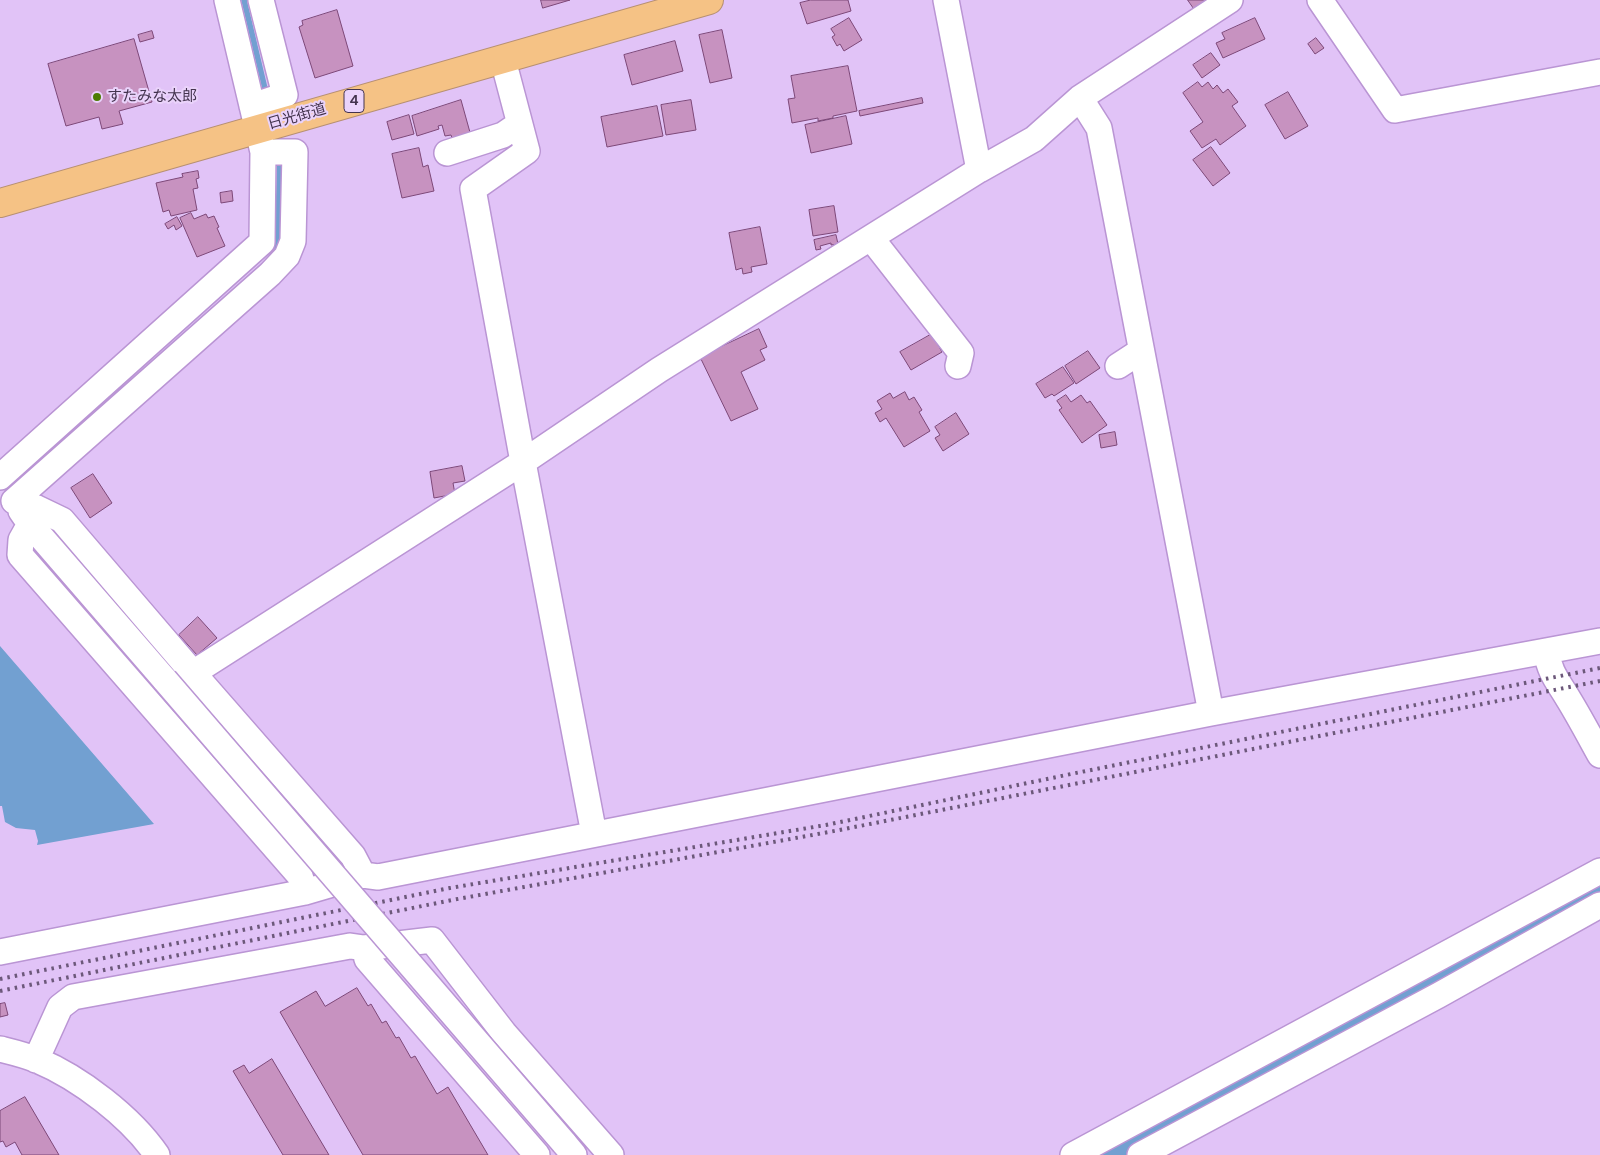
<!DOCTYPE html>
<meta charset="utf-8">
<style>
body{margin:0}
canvas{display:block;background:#e1c3f7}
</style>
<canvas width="1600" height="1155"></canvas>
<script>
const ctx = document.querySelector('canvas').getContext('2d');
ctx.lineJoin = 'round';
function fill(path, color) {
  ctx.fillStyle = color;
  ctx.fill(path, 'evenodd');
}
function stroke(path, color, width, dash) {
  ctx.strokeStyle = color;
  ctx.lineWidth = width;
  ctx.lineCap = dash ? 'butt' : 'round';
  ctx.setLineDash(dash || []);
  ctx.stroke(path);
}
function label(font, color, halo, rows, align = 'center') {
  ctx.font = font + ' "DM Sans","Noto Sans JP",sans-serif';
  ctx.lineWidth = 4;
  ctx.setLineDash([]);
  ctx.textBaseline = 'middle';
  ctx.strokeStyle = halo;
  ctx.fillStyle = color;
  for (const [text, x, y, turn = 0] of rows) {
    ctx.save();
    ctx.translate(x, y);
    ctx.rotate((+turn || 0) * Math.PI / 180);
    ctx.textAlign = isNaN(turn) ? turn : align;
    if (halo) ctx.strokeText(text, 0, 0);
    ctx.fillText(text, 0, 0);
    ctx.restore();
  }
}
const water = new Path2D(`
 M0,646l154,178 -117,21 1,-4 -3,-11 -19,-2 -11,-6 -3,-16h-2z`);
const stream = new Path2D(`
 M244,0l22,93
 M277,251l3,-93`);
const river = new Path2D(`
 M1104,1155l496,-268`);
const building = new Path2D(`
 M541,0h29l-27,8z
 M811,0h37l3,11 -44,13 -7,-21z
 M1188,0h17l2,3 -12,7z
 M337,10l16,56 -38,12 -16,-51 4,-2 -1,-4z
 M849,18l13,22 -18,11 -4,-7 -3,2 -5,-9 3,-2 -4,-6z
 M1255,18l10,21 -42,19 -7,-15 9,-4 -3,-6z
 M722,30l10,48 -22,5 -11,-48z
 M152,31l2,7 -14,4 -2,-7z
 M1316,38l8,10 -9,6 -7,-10z
 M134,39l18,63 -33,9 4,13 -21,5 -3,-12 -33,9 -18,-62z
 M675,41l8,30 -51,14 -8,-30z
 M1211,53l9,12 -18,13 -9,-13z
 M848,66l9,45 -24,5v2l-15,3v-3l-26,5 -4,-24 7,-1 -4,-22z
 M1198,82l4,5 6,-5 5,7 4,-4 6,8 5,-4 10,13 -6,4 14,20 -26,19 -4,-6 -14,9 -12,-17 13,-9 -20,-29z
 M1288,92l20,34 -23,13 -20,-34z
 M922,98l1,5 -63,13 -1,-5z
 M461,100l10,36 -18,5 -2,-6 -6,1 -3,-11 -4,1 1,3 -22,7 -5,-20z
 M691,100l5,30 -30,5 -5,-30z
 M657,106l6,30 -56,11 -6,-30z
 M409,115l5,19 -22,6 -5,-18z
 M846,116l6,28 -41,9 -6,-28z
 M1211,147l19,26 -17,13 -20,-26z
 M419,148l4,19 5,-2 6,26 -32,7 -10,-44z
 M198,171l1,7 -3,1 2,9 -5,1 4,21 -26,6 -2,-6 -6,2 -7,-29 27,-6 -1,-3z
 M232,191l1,10 -12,2 -1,-10z
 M834,206l4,26 -25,4 -4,-26z
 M191,213l3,6 12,-5 2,4 6,-2 5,11 -2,1 8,18 -28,11 -17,-39z
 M177,217l5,9 -6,4 -2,-5 -6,4 -3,-5z
 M760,227l7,37 -16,3 1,5 -9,2 -1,-6 -6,2 -7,-37z
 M836,235l2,9 -7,1v-2l-11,3 1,3 -5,1 -2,-10z
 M759,329l8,18 -7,3 5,10 -24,12 17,37 -27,12 -31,-64z
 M932,334l10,18 -31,18 -11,-18z
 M1088,351l12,17 -24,16 -11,-18z
 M1063,367l11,16 -20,13 -2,-2 -7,4 -9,-14z
 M905,392l4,8 5,-3 8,13 -3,2 11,19 -26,16 -18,-29 -6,4 -5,-9 7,-4 -5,-8 13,-8 3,5z
 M1066,395l5,7 10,-7 6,8 3,-2 17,24 -25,18 -23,-33 3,-2 -5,-7z
 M956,413l13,21 -26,17 -8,-13 5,-3 -5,-8z
 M1115,432l2,13 -16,3 -2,-13z
 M462,466l3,15 -12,2 2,11 -21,4 -4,-26z
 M93,474l19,29 -22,15 -19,-30z
 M198,617l19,21 -20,17 -18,-20z
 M357,988l11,18 3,-2 11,19 4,-2 10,17 3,-1 12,21 4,-2 22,38 11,-7 40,68h-125l-83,-143 36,-21 9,15z
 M5,1003l3,12 -8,2v-13z
 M272,1059l57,96h-46l-50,-84 11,-6 5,8z
 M25,1097l34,58h-37l-7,-13 -9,5 -3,-6 -3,1v-31z`);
const minor = new Path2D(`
 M946,0l33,170
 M1320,0l75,110 205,-38
 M503,60l24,91 -54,38 50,273 71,372
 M1080,98l19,30 112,585
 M252,106l33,-11 -24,-95
 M447,153l56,-18 16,-11
 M871,238l90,115 -3,13
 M1118,366l23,-15
 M0,477l262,-235 1,-90 -36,-152
 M14,501l23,7 25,12 131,153 160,183 10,19
 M14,501l256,-227 17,-18 6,-15 2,-89h-32
 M21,511l9,13 135,156
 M30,524l-9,16 -1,15 280,321 5,16
 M1546,651c4,23 12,30 23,49 11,18 21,37 31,55
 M193,673l330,-211 136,-92 320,-200 55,-31 46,-41 150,-98
 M0,952l305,-60 58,-17 15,2 833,-164 389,-72
 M0,1049c12,3 25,6 37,11 43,18 94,57 120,95
 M36,1060l24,-53 13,-10 277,-51 14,2
 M564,1143l10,12
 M537,1155l-170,-196 -3,-11 68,-8 72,93 107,122
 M1073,1155l527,-284
 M1140,1155l299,-160 161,-90`);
const highway = new Path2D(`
 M0,203l709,-203`);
const rail = new Path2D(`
 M0,979l450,-91 376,-63 245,-51 529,-106
 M0,991l452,-91 377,-68 771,-151`);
const minorBridge = new Path2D(`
 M165,680l399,463`);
const markers = [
 [97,97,5,"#4d7c02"]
];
const shields = [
 [354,101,20]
];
const shieldNames = [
 ["4",354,101]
];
const poiNames = [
 ["すたみな太郎",107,97]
];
const streetNames = [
 ["日光街道",297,117,-16]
];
fill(water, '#72a0d1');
stroke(stream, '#72a0d1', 5.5);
stroke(river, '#72a0d1', 35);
fill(building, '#c792c0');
stroke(building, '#7d4878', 1);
stroke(minor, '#ba95d4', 28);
stroke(highway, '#b79072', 30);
stroke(minor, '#fff', 25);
stroke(highway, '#f5c285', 28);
stroke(rail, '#6c587a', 4, [2.5, 5]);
stroke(minorBridge, '#ba95d4', 28, []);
stroke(minorBridge, '#fff', 25);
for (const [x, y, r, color] of markers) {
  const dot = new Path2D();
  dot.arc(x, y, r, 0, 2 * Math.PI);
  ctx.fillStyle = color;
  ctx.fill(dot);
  stroke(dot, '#ead3fb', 2);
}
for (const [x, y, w] of shields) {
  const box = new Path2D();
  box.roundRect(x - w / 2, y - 11.5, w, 23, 4);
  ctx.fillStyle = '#ead3fb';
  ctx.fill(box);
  stroke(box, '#43334e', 1);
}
label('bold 14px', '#43334e', null, shieldNames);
label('15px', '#43334e', '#ead3fb', poiNames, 'left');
label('15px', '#43334e', '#ead3fb', streetNames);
</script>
